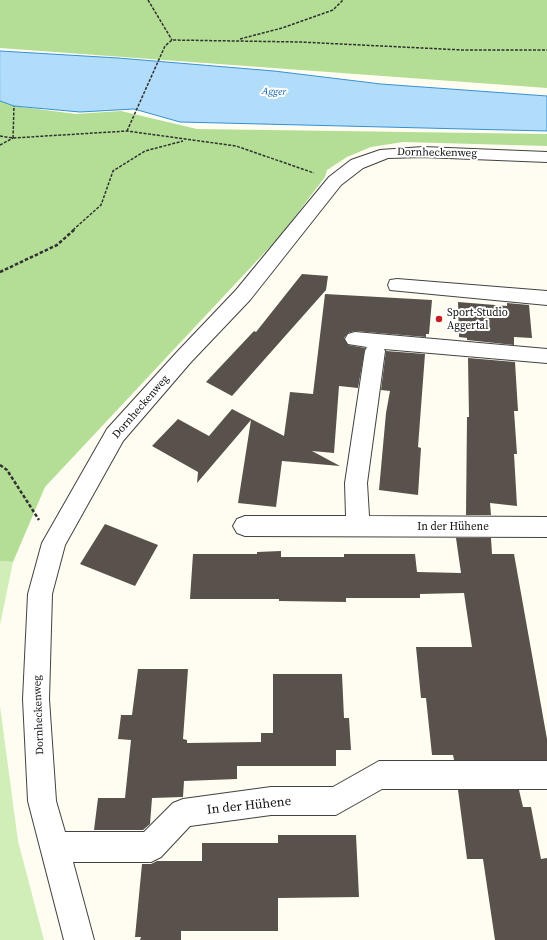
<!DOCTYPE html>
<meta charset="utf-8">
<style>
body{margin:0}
canvas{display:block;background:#fffdf1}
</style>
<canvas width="547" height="940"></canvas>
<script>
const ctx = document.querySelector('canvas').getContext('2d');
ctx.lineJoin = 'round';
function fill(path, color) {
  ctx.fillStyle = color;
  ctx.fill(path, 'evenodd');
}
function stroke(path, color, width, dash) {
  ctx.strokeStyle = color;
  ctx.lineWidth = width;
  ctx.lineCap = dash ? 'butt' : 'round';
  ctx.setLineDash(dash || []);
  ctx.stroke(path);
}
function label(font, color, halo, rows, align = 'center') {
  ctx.font = font + ' "Source Serif 4",serif';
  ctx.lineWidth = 4;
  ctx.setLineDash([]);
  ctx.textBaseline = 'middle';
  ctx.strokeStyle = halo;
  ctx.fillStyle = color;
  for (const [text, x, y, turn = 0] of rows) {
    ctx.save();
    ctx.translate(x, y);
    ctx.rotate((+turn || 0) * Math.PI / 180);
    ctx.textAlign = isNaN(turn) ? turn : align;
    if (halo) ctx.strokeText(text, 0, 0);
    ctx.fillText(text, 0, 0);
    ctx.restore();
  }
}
const green = new Path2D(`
 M0,561l13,1 -13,63z
 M0,706l18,135 26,99h-44z`);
const forest = new Path2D(`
 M0,0h547v88l-547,-40z
 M0,101l14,5 62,8 45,-3 76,18 350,5v12l-144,-4 -32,5 -24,10 -20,13 -2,7 -44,58 -236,252 -32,75 -13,-1z`);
const water = new Path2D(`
 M0,51l118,7 156,13 107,13 166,12v35l-367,-9 -46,-13 -54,3 -66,-6 -14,-5z`);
const building = new Path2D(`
 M302,274l26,2 -2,14 -94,106 -26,-14 48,-51 2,1z
 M325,294l107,6 -3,34h-3v3l-71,-6 -7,2 -4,5 4,7 17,3 -7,40 -19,-2 -5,67 -22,-2 28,15 -58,-5 -6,46 -38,-4 13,-83 -54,63 1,-11 -46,-26 26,-27 31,17 23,-27 52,27 6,-44 23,2z
 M458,302l49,4v-3l22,2 3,33 -18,-1v8l-47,-5v-2l-8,-1z
 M386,351l39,3 -7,93 3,1 -3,47 -39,-5 7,-77 4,-22 -9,-1z
 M468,358l47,4 3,49h-4l3,43h-3l3,52 -27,-3 1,12h-25l1,-98h2z
 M105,524l53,21 -23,41 -55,-22z
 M456,538h35l1,16h22l33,185v21h-93l-1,-5h-21l-6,-57h-5l-5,-51h56l-8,-54 -44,1v4h-74v4l-67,-1v-2h-89l3,-45h64v-2l24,-1v6h63v-3h71l2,18 44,1z
 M138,669h50l-5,70 4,1v3l74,-1v-9h12v-59h69l2,44h5l2,32h-15v16h-99v13l-53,2 -1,16 -31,1 -2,26 -7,6h-49l4,-32h27l6,-58 -13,-1 3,-24h11z
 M458,790h61l4,17h8l10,52 6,-1v82h-52l-12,-81h-16z
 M278,835h78l3,62 -81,1v33h-97v9h-41l1,-3h-6l7,-73h9l6,-3h45v-18h76z`);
const pathFar1 = new Path2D(`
 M148,0l24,40
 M240,39l42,-11 51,-18 10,-10
 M127,131l38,-85 7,-6 128,2 163,8h84
 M0,136l13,2 114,-7 109,15 78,27
 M13,138l1,-32
 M0,145l13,-7
 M73,230l28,-25 12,-34 32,-20 38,-10`);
const path = new Path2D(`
 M0,272l57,-27 18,-16
 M0,465l7,5 32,50`);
const minor = new Path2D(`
 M423,147l124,5v10l-124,-5 -35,1 -25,10 -22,17 -91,115 -59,62 -68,79 -58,104 -13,49 -3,105 7,102 9,31h79l29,-29 10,-4 88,-12h62l46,-26h168v28h-165l-46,26h-65l-81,11 -29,31 -10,5h-78l21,78h-30l-36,-139 -5,-102 5,-105 14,-51 65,-114 70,-77 59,-62 93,-113 22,-17 29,-10z
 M397,279l150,12v14l-157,-15 -2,-5 2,-5z
 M355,332l192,17v14l-163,-14 1,2 -18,132 2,33 178,1v20l-302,-1 -8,-3 -4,-7 4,-7 8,-3h101l-1,-33 20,-132 2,-4 -19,-3 -3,-5 3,-5z`);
const markers = [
 [439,319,4,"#c91d1f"]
];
const farWaternames = [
 ["Agger",274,92,3]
];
const streetNames = [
 ["Dornheckenweg",437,153,1],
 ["Dornheckenweg",141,407,-49],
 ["In der Hühene",453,527],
 ["Dornheckenweg",39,715,-92]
];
const poiNames = [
 ["Sport-Studio",447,313],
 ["Aggertal",447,326]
];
const nearStreetnames = [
 ["In der Hühene",249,806,-6]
];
fill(green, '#d1edb8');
fill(forest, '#b4de96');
fill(water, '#b2ddfa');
stroke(water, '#3490d6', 1);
fill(building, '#59514b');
stroke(minor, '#424242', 2);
stroke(pathFar1, '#313131', 1.5, [3, 1.5]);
stroke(path, '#313131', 2.5, [3.5, 2]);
fill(minor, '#fff');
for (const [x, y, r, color] of markers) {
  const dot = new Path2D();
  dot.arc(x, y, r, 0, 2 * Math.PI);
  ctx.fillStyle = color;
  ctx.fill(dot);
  stroke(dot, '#fff', 1.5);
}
label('italic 10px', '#0f61aa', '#fff', farWaternames);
label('11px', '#0f0f0f', '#fff', streetNames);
label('11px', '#0f0f0f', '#fff', poiNames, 'left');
label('13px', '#0f0f0f', '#fff', nearStreetnames);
</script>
